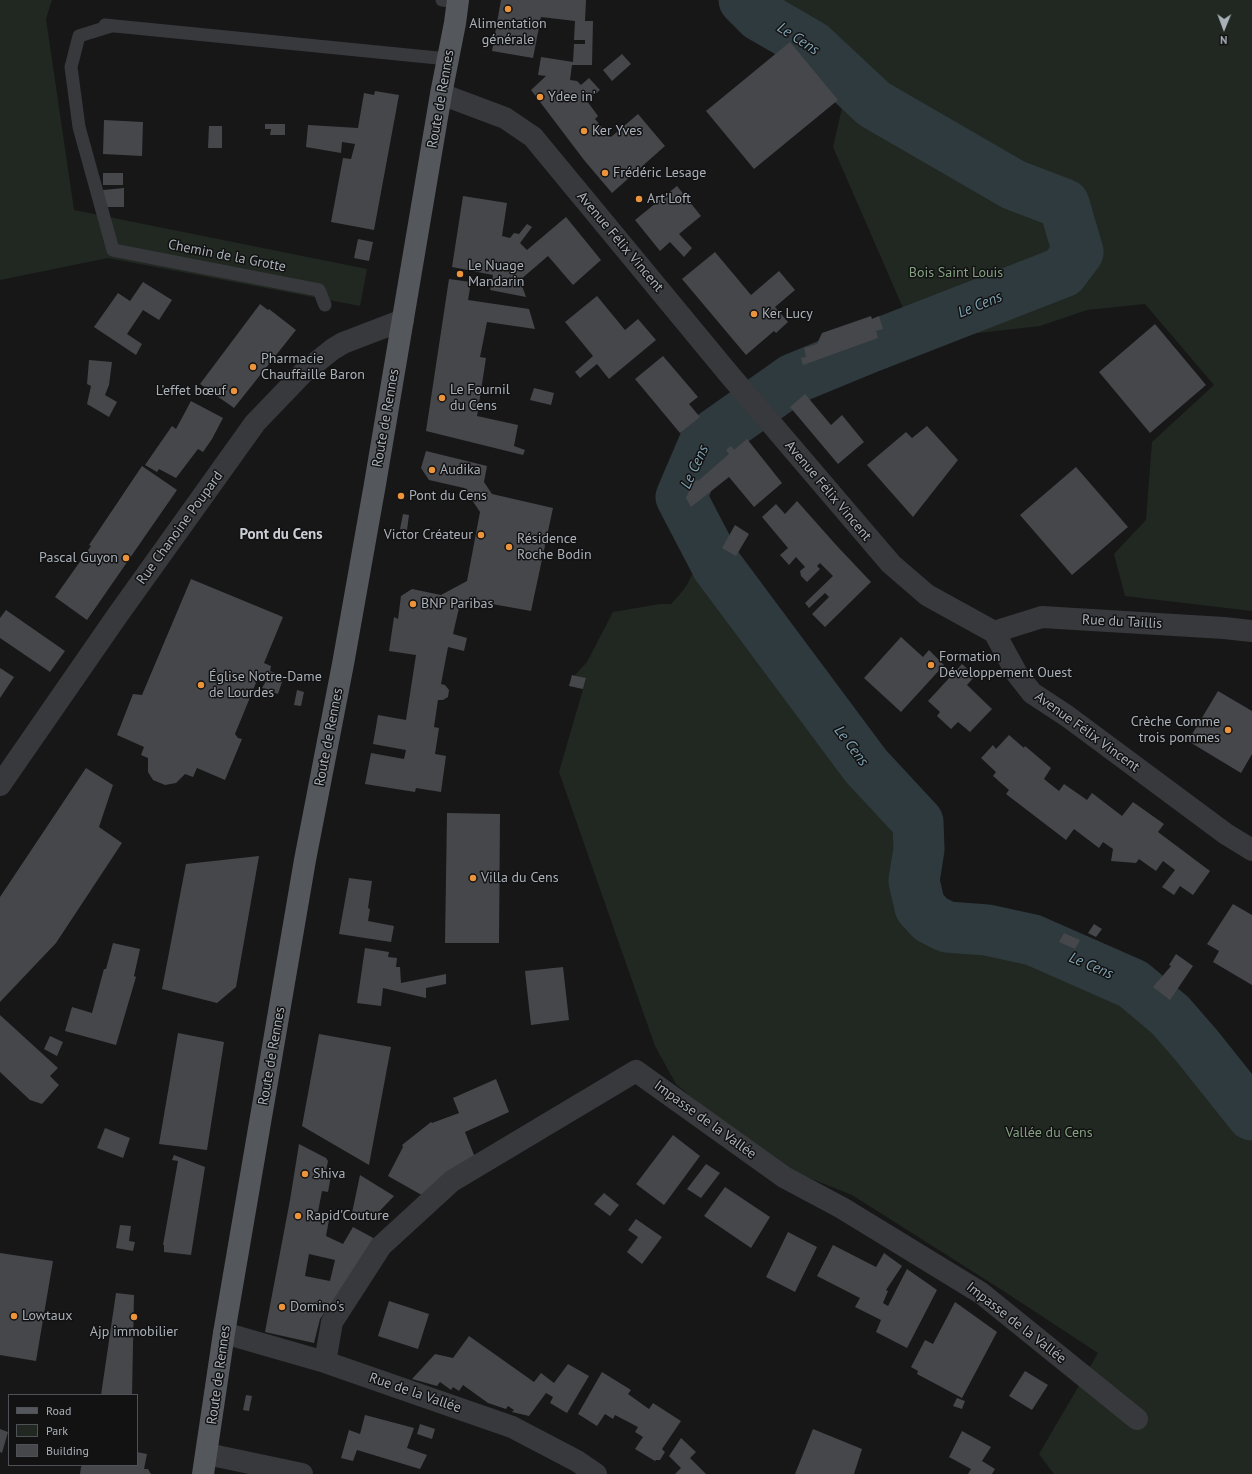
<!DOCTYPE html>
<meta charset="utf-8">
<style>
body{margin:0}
#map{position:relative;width:1252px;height:1474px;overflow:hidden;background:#171718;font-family:"PT Sans",sans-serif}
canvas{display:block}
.legend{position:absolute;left:8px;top:1394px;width:130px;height:72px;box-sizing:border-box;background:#121213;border:1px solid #4e5155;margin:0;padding:5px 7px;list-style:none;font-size:12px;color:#a9b0b8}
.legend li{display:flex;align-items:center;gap:8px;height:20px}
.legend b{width:20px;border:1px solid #4e5155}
.north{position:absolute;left:1204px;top:8px;width:40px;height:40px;-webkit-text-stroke:3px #121213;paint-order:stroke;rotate:181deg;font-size:11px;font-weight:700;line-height:16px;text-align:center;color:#a9b0b8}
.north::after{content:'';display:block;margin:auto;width:14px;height:18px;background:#a9b0b8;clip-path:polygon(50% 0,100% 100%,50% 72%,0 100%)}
</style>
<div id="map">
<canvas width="1252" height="1474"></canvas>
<ul class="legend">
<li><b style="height:5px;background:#54575c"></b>Road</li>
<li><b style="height:11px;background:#212821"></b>Park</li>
<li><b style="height:11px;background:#46474b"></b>Building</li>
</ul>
<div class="north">N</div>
</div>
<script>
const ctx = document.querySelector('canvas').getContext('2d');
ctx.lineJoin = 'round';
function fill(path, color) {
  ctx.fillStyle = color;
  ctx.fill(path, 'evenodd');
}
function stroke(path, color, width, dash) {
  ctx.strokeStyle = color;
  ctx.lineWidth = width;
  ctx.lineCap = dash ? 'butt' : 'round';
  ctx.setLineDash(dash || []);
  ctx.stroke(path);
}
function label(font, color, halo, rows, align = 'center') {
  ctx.font = font + ' "PT Sans",sans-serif';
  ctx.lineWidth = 3;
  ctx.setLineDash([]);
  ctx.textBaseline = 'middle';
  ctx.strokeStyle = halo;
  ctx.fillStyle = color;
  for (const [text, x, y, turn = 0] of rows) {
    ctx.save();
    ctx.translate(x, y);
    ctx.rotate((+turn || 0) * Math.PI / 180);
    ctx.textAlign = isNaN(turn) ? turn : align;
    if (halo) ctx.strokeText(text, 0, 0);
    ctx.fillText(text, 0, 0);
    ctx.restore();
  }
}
const green = new Path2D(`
 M0,0h52l-6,19 28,191 293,59 -7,37 -252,-48 -108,22z
 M720,0h532v611l-127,-15 -11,-42 32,-34 6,-78 62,-57 -69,-81 -58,6 -47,16 -123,14 -84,-193 12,-52 -55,-55 -56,-30z
 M694,568l10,2 4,3 102,137 58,72 42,39 2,7 -2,29 -4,22 7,32 13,14 16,9 57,8 39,12 63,30 27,9 18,13 33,33 41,54 32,38v343h-198l-15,-20 59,-101 -96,-63 -150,-95 -63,-25 -86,-63 -27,-23 -21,-38 -96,-274 27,-93 -11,-4 12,-13 26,-50 47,-8h11c12,-13 18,-19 23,-36z`);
const river = new Path2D(`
 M744,0l16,16 52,30 62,58 140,81 50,19 14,48 -15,20 -195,76 -75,31 -88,62 -24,56 36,69 149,200 52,56 1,27 -5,32 6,26 11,12 16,8 40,3 46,10 100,44 37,31 27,31 55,69`);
const building = new Path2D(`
 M501,0h85l-1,21h8l-1,44h-20l-2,15 7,1 4,4 8,-7 11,12 -13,11 11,15 -3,3 16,18 27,-23 27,32 -53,47 -28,-33 -53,-70 15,-14 -8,-1 3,-18 32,5 1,-18h11v-4h-11l1,-19 -34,-4 -8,41 -41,-7z
 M790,42l48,58 -84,69 -48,-58z
 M622,54l9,10 -19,17 -9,-11z
 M375,91l24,4 -25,135 -43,-8 12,-64 8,1 4,-15 -13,-2 -1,11 -35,-6 2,-22 50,3 6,-35 10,2z
 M104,120l39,2 -1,34 -39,-2z
 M265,124h20v11h-15l1,-6h-6z
 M209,126h13v22h-14z
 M103,173h20v12h-20z
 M677,186l24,30 -22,18 13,14 -8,9 -14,-15 -10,9 -25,-31z
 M124,188v19h-21v-17z
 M463,196l44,7 -5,33 8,2 4,-5 5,1 8,-10 5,3 -12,16 7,7 39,-33 35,43 -28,25 -25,-29 -28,24 6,17 -36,-7 3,-15 -41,-8z
 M358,239l15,3 -4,19 -15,-3z
 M715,252l36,43 28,-24 16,19 -20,17 13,15 -12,11 -2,-2 -28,24 -64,-76z
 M449,279l22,3 -3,18 61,9 6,20 -48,-7 -7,35 6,1 -9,58 41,9 -4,21 11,4 -2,5 -97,-24z
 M143,282l29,18 -13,20 -16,-10 -16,24 15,10 -6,11 -42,-28 24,-34 12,8z
 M597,296l28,34 13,-11 18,21 -47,39 -12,-15 -17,14 -5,-6 18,-16 -28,-34z
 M260,304l8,6 1,-1 27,21 -62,78 -34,-24z
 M871,316l1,3 7,-3 4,13 -7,2 2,7 -75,27 -2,-7 5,-1 -2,-9 13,-4 5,-11z
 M1155,324l51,61 -56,48 -51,-61z
 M663,356l35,41 -9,7 11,13 -20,16 -45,-54z
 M89,360l23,2 -3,23 -4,10 12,7 -8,15 -22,-13 4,-18 -4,-2z
 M534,388l20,5 -3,12 -21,-5z
 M805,394l26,31 11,-10 22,27 -26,22 -48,-57z
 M191,401l32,17 -11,21 -9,13 -5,-3 -22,29 -17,-9 -2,3 -12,-7 27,-39 4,3z
 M927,426l31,34 -45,57 -46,-52 39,-33 6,6z
 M747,439l35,44 -28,24 -25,-30 -38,30 -5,-9 8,-20 4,3 31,-27 -3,-4 5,-4 3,4z
 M426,451l61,15 -3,16 8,12 61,14 -22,103 -61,-11 -11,8 -6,26 14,4 -3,13 -16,-4 -7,37 4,1 4,5 -1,7 -5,3h-5l-4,27 5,1 -4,26 11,2 -5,36 -25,-4 -1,4 -50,-8 6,-31 33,6 2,-9 -33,-6 5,-29 28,5 10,-65 -27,-4 5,-34 4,2 3,-23 11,-7 29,6 26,-14 13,-69 -16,-24 -35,-8 -8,-12z
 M142,466l35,24 -90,130 -32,-23 36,-51 -2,-1z
 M1076,467l52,60 -56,48 -52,-60z
 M797,501l40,45 34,36 -46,45 -13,-13 17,-17 -4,-4 -16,15 -4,-5 28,-27 -13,-13 -3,3 3,3 -13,13 -6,-6 -1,-5 5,-4 -9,-10 -7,8 -9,-10 8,-7 -26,-31 14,-13 9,10z
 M403,514l6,1 -2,15 -7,-1z
 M735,525l14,9 -13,22 -14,-8z
 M191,579l92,38 -19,46 7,3 -1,5 14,5 -6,18 -16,-6 4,-7 -8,-3 -23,56 3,4 4,1 -17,41 -28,-12 -4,9 -8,-3 -9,9 -11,2 -12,-5 -5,-8v-14l-7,-3 3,-8 -27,-12 16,-41 9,1z
 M6,610l59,41 -15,21 -50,-34v-20z
 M901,637l22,20 6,-7 15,15 -43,47 -37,-34z
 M962,664l13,12 -8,9 25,24 -22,23 -12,-10 -7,7 -14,-13 3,-4 -12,-11z
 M0,668l14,9 -14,21z
 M572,675l14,3 -3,11 -14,-3z
 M297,690l7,2 -3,14 -7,-1z
 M1218,691l34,20v43l-11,19 -53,-32z
 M1009,735l15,13 1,-2 26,22 -7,11 15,12 5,-7 23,16 5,-7 30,23 11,-14 31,22 -6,8 52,39 -17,24 -13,-9 -6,9 -12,-8 13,-17 -12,-9 -7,10 -17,-12 -3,4 -25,-2 2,-12 -10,-7 -4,6 -25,-19 -8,11 -60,-46 3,-4 -16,-14 3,-4 -15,-14 12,-13 3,4z
 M86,768l27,17 -14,42 23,16 -66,100 -56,59v-105z
 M447,813l53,1 -1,129h-54z
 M259,856l-23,131 -19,16 -55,-14 24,-125z
 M349,878l23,3 -4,27 2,1 -2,12 26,5 -3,16 -52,-8z
 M1233,904l19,11v70l-39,-23 6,-11 -12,-7z
 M1094,924l8,5 -6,8 -8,-4z
 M1064,933l16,7 -5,9 -16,-7z
 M113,943l27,6 -6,27 2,1 -20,68 -51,-14 7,-24 20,6 12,-44h2z
 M365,948l24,4 -1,5 9,1 -1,9h4l1,16 45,-9v10l-20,4v10l-43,-10 -2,18 -24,-3z
 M1176,954l17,12 -23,34 -17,-13 18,-21 -2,-1z
 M563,967l6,53 -38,5 -6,-54z
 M0,1015l58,53 -8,8 9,9 -17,19 -12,-4 -30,-28z
 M178,1033l46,9 -17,108 -48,-6z
 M319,1034l72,13 -22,118 -67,-39z
 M50,1036l13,6 -6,14 -13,-7z
 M496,1079l13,33 -44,20 11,28 -49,38 -39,-22 15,-29 -1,-2 29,-23 1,1 27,-10 -6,-15z
 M105,1128l25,10 -7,20 -26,-10z
 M673,1135l27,21 -36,49 -28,-21z
 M299,1144l27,14 2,3 -3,14 6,1 -3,16 -6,-1 -5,26 12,3 -3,16 17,8 10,-17 24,13 -57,79 -6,24 -49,-11 25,-132zM309,1254l26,6 -5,21 -25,-5z
 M174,1155l31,12 -14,88 -27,-3v-7h-1l15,-84 -6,-1z
 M706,1164l14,9 -19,25 -14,-9z
 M360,1175l34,21 -21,22 -21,-5z
 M725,1187l45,30 -19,31 -47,-32z
 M604,1193l15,12 -9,11 -16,-12z
 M636,1219l26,18 -20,27 -15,-12 11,-15 -10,-7z
 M120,1225l11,1 -2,15 6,1 -2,9 -17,-3z
 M788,1232l29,15 -22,45 -29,-15z
 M833,1245l43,22 8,-14 18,13 -16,24 2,1 -5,12 5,3 19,-37 30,21 -30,58 -31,-16 5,-12 -26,-13 5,-9 -43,-22z
 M0,1253l53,8 -17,100 -36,-6z
 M116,1293l18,2 -2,100h-31z
 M389,1301l40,13 -11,35 -40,-13z
 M955,1302l42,30 -35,66 -45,-24 1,-3 -7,-4 14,-27 8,4z
 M469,1336l65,46 7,-9 13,10 14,-19 21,12 -22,37 -17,-10 3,-6 -7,-4 -17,23 -17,-4 2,-2 -6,-4 -2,3 -18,-6 -25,-18 -4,6 -6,-4 -2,3 -11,-8 -3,4 -25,-7 23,-25 18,4z
 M1025,1371l23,14 -16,25 -23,-14z
 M602,1372l29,18 -3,4 21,15 4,-6 28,18 -19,28 3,3 -5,8h-4l-1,1 -20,-12 8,-12 -8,-5 3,-5 -23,-12 -2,4 -8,-5 -8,12 -19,-12z
 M246,1395l6,1 -3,15 -6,-1z
 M957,1398l8,3 -3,8 -9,-3z
 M365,1415l49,13 -7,20 20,7 -7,14 -63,-19 -4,11 -12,-3 8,-28 11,4z
 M420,1424l15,5 -3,10 -15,-5z
 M0,1429l8,3 -6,21 -2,-1z
 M813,1429l49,20 -8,25h-59z
 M962,1431l29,16 -9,14 13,8 -3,5h-24l3,-5 -22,-12z
 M681,1438l15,14 -6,6 16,16h-31l6,-6 -12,-12z
 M137,1452l10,2 -3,15h4l3,5h-71l1,-7 2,-2h54z`);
const service = new Path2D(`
 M442,0l16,2
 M105,25l343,34
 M111,26l-32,10 -8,31 8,60 34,123 206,40 6,15`);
const minor = new Path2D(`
 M994,632l48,-15 182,11 28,3
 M0,785l117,-169 138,-193 48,-50 30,-24 10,-6 60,-23
 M224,1333l101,29 187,65 65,34 19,13
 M325,1362l7,-40 49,-76 71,-65 184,-110 148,106 58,31 139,85 156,126
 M207,1454l95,20`);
const tertiary = new Path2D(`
 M441,94l64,24 28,19 195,236 163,191 36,31 67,37 23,42 15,19 35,23 159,118 26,16`);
const primary = new Path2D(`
 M203,1474l21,-141 81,-473 38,-196 32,-180 66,-390 14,-71 3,-23`);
const markers = [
 [508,9,4,"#ec943b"],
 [540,97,4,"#ec943b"],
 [584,131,4,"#ec943b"],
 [605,173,4,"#ec943b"],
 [639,199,4,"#ec943b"],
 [460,274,4,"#ec943b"],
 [754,314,4,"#ec943b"],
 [253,367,4,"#ec943b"],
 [234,391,4,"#ec943b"],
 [442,398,4,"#ec943b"],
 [432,470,4,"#ec943b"],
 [401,496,4,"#ec943b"],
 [481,535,4,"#ec943b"],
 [509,547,4,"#ec943b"],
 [126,558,4,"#ec943b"],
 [413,604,4,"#ec943b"],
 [931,665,4,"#ec943b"],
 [201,685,4,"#ec943b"],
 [1228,730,4,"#ec943b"],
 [473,878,4,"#ec943b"],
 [305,1174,4,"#ec943b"],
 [298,1216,4,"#ec943b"],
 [282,1307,4,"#ec943b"],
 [14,1316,4,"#ec943b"],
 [134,1317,4,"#ec943b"]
];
const poiNames = [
 ["Alimentation",508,24,"center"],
 ["générale",508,40,"center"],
 ["Ydee in'",548,97],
 ["Ker Yves",592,131],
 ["Frédéric Lesage",613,173],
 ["Art'Loft",647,199],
 ["Le Nuage",468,266],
 ["Mandarin",468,282],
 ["Ker Lucy",762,314],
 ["Pharmacie",261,359],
 ["Chauffaille Baron",261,375],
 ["Le Fournil",450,390],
 ["du Cens",450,406],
 ["L'effet bœuf",226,391,"right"],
 ["Audika",440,470],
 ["Pont du Cens",409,496],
 ["Victor Créateur",473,535,"right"],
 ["Résidence",517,539],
 ["Roche Bodin",517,555],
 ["Pascal Guyon",118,558,"right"],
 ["BNP Paribas",421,604],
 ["Formation",939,657],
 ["Développement Ouest",939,673],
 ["Église Notre-Dame",209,677],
 ["de Lourdes",209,693],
 ["Crèche Comme",1220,722,"right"],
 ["trois pommes",1220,738,"right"],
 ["Villa du Cens",481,878],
 ["Shiva",313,1174],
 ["Rapid'Couture",306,1216],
 ["Domino's",290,1307],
 ["Lowtaux",22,1316],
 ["Ajp immobilier",134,1332,"center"]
];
const streetNames = [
 ["Route de Rennes",441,99,-80],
 ["Avenue Félix Vincent",620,242,50],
 ["Chemin de la Grotte",227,256,11],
 ["Route de Rennes",386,418,-80],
 ["Avenue Félix Vincent",828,491,50],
 ["Rue Chanoine Poupard",180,528,-54],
 ["Rue du Taillis",1122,622,3],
 ["Avenue Félix Vincent",1087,732,36],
 ["Route de Rennes",329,737,-79],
 ["Route de Rennes",272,1056,-80],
 ["Impasse de la Vallée",705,1120,36],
 ["Impasse de la Vallée",1016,1323,38],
 ["Route de Rennes",219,1375,-82],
 ["Rue de la Vallée",415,1393,19]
];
const parkNames = [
 ["Bois Saint Louis",956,273],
 ["Vallée du Cens",1049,1133]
];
const waterNames = [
 ["Le Cens",798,39,33],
 ["Le Cens",980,305,-22],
 ["Le Cens",695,467,-65],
 ["Le Cens",851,746,53],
 ["Le Cens",1091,966,23]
];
const neighbourhoodNames = [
 ["Pont du Cens",281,535]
];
fill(green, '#212821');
stroke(river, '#2f3a3e', 51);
fill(building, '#46474b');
stroke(service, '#38393d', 13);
stroke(minor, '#38393d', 22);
stroke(tertiary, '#38393d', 22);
stroke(primary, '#54575c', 22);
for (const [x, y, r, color] of markers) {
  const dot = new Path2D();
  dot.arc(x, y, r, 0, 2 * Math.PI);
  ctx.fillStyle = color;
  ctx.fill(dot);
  stroke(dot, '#121213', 1.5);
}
label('14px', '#a9b0b8', '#121213', poiNames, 'left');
label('14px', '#a9b0b8', '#121213', streetNames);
label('14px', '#84a281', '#121213', parkNames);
label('italic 15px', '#81a3b2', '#121213', waterNames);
label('bold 15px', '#caced4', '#121213', neighbourhoodNames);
</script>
